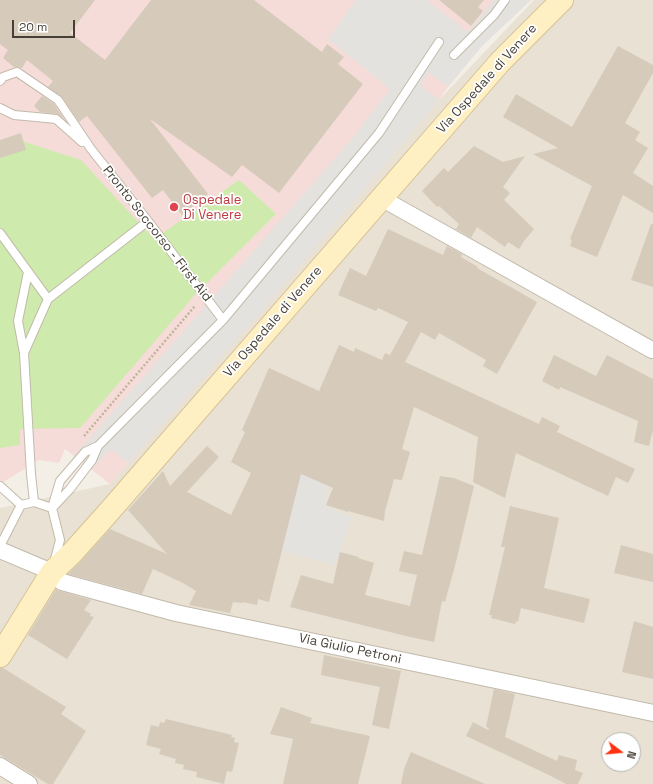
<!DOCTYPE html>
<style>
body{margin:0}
#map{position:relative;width:653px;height:784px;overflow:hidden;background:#f4efe6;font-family:"Space Grotesk",sans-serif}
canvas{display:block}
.north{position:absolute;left:601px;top:732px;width:40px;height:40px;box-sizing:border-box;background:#fff;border:1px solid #b5b2ae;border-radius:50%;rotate:106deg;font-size:11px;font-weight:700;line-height:16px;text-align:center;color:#463f35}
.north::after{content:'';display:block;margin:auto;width:14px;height:18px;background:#f31;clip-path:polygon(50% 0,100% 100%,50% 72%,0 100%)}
.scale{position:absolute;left:12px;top:20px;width:63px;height:18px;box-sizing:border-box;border:2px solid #463f35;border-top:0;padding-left:5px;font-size:12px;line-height:14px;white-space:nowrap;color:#463f35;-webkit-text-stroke:3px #fff;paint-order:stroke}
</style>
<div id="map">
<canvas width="653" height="784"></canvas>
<div class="north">N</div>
<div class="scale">20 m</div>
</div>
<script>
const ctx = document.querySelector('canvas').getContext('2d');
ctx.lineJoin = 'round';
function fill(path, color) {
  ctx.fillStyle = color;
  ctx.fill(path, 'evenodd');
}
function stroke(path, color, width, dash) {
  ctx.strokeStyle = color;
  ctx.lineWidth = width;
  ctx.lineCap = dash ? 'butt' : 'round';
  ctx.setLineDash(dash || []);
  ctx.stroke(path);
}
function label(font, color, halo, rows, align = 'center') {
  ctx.font = font + ' "Space Grotesk",sans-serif';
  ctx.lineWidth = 3.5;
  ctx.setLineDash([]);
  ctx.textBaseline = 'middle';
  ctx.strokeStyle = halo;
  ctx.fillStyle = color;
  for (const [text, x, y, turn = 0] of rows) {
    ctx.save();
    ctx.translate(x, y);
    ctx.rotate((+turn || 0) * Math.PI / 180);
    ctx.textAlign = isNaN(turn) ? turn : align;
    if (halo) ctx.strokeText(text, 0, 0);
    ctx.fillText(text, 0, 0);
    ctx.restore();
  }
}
const residential = new Path2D(`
 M534,0h119v784h-653v-276l110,-24 329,-384zM609,740h24v24h-24z`);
const medical = new Path2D(`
 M0,0h531l-49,46 -34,41 -9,13 -180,214 -149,170 -45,-35 -6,14 -20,-3 -39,24z`);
const green = new Path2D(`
 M22,141l59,19 73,79 85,-59 37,34 -83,83 -113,131 -60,1v16l-20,3v-293z`);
const parking = new Path2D(`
 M356,0h71l41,32 26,-32h37l-49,46 -34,41 -19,-14 -7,10v4l17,13 -180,214 -131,149 -13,-11 -7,-1 -17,19 -17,-14 277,-316 39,-51 -62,-50z
 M296,459l36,17 -7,23 8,11 19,7 -17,48 -62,-16z`);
const building = new Path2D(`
 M0,0h95l-25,33 35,27 46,-60h103l68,52 5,-8 17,13 -6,7 25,20 -84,109 -37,-28 -10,12 -82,-58 58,75 -26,21 -19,-25 -11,8 -65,-82 -8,6 -17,-25 -14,-10 5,-6 -26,-21 -5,8 -4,-1h-4l-11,-9 5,-8 -8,-6z
 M439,0h45l-6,7 5,4 -12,15z
 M618,46l35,19v8l-28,50 15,9 -5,8 13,8 -15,25 20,13v27l-30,-18 -26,62 -27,-11 2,-6 -2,-1 22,-53 -59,-32 25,-6 -55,-31 13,-23 56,33z
 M42,96l12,8 10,15 -7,-5 -17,-2 -6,-6z
 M21,133l5,17 -26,8v-18z
 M474,146l29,16 22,-6 -22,31 7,6 -6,7 30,29 -10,12 -5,8 -11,-7 -3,5 -28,-20 -6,11 -15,-9 3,-5 -20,-18 -2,1 -15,-16 22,-23 4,4z
 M651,224h2v63l-22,-7z
 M388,229l55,26 4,-9 15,8 -1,3 17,10 -1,1 60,34 -40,72 -14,-8 3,-6 -47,-27 -4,7 -14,-8 -16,30 134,62 3,-7 18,9 -3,6 78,37 -7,14 -12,-6 -8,19 -92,-43 -11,45 -32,-16 5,-45 -64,-30 -12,42 8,3 -8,28 -8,-1 -9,32 -1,10 -36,-10v1l-22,-7 7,-17 -32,-14 -32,128 -11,-3 -1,6 -14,-3v1l-10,-1 -3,11 -41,-8 7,-14 -13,-8 -30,-14 -11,25 -74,-20 13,-13 29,-32 57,25 -39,-44 35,-39 7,15 37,-40 12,11 -32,35 44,23 20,-42 -20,-11 14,-30 -3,-2 27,-62 50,23 20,-46 15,7 1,-4 27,12 3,-7 5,2 18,-33 -30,-14 -2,3 -38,-16 12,-27 16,8z
 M554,355l42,21 11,-21 46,24v51l-4,16 -15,-4 4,-21 -78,-34 -1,3 -17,-9z
 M440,476l14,2 20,8 -18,76 -11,40 -3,-1 -8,41 -28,-6 -116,-29 11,-32 32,9 7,-32 19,5 -1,1 16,5 -9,32 45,11 7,-31 -18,-4 5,-20 18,4z
 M510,506l49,12 -15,70 46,11 -6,24 -63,-15 -3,14 -2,-1 -1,3 -24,-6 1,-3h-3l16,-68h-4z
 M621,545l32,9v28l-39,-9z
 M56,589l4,2 31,9 -7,10 7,4 -1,2 4,1 -27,42 -39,-24z
 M634,621l19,6v52l-31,-7z
 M324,655l77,16 -12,58 -17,-4 8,-38 -59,-12z
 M0,668h3l63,39 -5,7 25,17 -33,53h-5l-48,-29z
 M494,689l21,5 -10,43 52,24 2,-6 18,5 -2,10 8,3 -5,11h-12l-17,-9 -83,-39 7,-14 15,8 1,-2 -3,-1z
 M281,707l31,11 -2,5 60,13 -12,48h-75l10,-45 -23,-5z
 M166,719l66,16 -1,2 4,1 -1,4 5,1 -7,29 -5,-1 -3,13 -28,-7 1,-5 -14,-3 1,-4 -9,-2 1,-4 -17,-5 2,-5 -15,-4 5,-20 8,2 1,-5 4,1z
 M411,752l74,32h-84l3,-15z`);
const path = new Path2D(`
 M84,436l111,-130`);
const lane = new Path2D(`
 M454,55l40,-40 11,-15
 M0,81l3,-4 14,-5 41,28 33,49 57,72 75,99
 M0,108l14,7 22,2 20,2 26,23
 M0,233l48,66
 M24,353l-6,-32 10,-49
 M0,486l21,19
 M34,502l-3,-28 -7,-121 24,-54 100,-78
 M21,505l13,-3 18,6
 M54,506l16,-17 22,-29 6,-14
 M0,546l21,-41
 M54,563l6,-23 -8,-32 8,-27 25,-29 13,-6 125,-126 156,-187 60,-91`);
const street = new Path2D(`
 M381,198l271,152
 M0,550l52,22 10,10 114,31 477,100
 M0,766l29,18`);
const secondary = new Path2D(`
 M0,656l52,-84 20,-19 35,-39 393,-452 62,-62`);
const markers = [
 [174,207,5,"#e0444e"]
];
const streetNames = [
 ["Via Ospedale di Venere",487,79,-48],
 ["Pronto Soccorso - First Aid",157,234,52],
 ["Via Ospedale di Venere",273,322,-49],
 ["Via Giulio Petroni",350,649,12]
];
const healthNames = [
 ["Ospedale",183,200],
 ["Di Venere",183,215]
];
fill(residential, '#e8e1d4');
fill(medical, '#f5dcd9');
fill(green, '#cfeaad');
fill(parking, '#e4e2de');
fill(building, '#d6cbbb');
stroke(lane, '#c2baab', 10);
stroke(street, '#c2baab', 18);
stroke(secondary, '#d6c394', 24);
stroke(path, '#c2b399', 2.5, [2, 2]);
stroke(lane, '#fff', 8);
stroke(street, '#fff', 16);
stroke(secondary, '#fff0c4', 22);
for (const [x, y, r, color] of markers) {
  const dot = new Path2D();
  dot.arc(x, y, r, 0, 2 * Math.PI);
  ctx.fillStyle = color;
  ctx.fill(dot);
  stroke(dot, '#fff', 1.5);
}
label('13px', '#463f35', '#fff', streetNames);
label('13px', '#be3a42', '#fff', healthNames, 'left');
</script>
